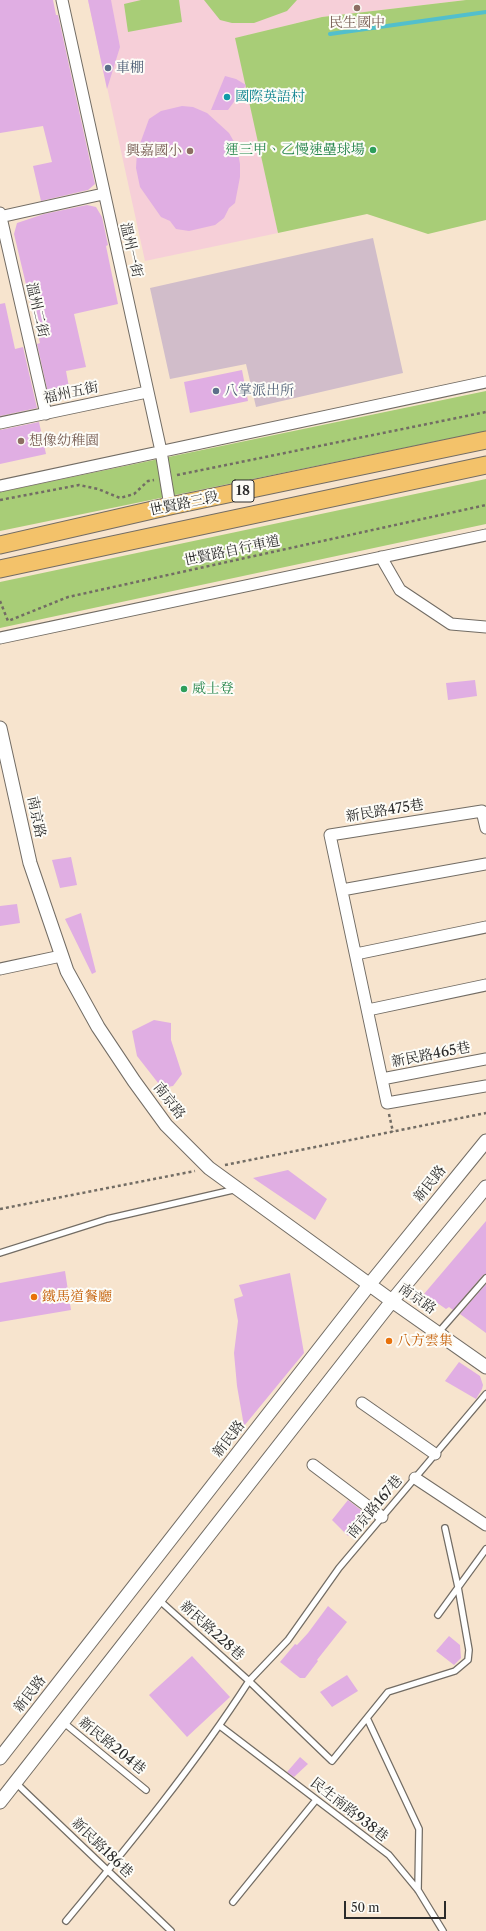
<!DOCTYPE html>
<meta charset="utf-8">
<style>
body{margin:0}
#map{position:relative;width:486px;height:1931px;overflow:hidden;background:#f7e4ce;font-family:"Libre Caslon Text",serif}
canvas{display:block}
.scale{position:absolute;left:344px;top:1901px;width:102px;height:18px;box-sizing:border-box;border:2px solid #2b2b2b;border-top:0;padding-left:5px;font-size:12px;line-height:14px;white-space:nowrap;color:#2b2b2b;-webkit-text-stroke:3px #fdfcf7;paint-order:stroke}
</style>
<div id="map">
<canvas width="486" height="1931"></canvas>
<div class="scale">50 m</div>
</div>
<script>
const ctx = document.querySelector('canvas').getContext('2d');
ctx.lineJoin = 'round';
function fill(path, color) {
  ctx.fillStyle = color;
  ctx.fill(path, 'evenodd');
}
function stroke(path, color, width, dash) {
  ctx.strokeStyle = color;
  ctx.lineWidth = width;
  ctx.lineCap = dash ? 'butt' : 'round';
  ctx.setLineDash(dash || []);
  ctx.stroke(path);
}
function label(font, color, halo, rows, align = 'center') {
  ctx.font = font + ' "Libre Caslon Text","Noto Serif TC",serif';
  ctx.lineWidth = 4;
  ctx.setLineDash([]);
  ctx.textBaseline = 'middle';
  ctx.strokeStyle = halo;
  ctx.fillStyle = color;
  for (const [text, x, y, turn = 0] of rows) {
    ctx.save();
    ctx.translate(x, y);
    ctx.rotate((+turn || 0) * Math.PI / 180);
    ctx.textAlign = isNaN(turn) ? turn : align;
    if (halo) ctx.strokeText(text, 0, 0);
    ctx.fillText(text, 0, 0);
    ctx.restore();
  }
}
const built = new Path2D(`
 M88,0h378l-144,17 -86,21 42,195 -133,28z`);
const industrial = new Path2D(`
 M373,238l30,135 -147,34 -10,-43 -76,15 -20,-91z`);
const green = new Path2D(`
 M141,0h38l3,22 -54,10 -4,-28z
 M204,0h93l-10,11 -33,12h-22l-12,-3z
 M466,0h20v220l-58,14 -61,-20 -89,19 -43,-195 87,-21z
 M486,391v40l-486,100v-39z
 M486,479v45l-486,104v-46z`);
const stream = new Path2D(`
 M330,34l156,-22`);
const building = new Path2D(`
 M0,0h53l3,15h2l37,169 -7,6 -47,11 -8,-35 19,-4 -9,-36 -43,7z
 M88,0h23l9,47 -13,42z
 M225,76l11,3 10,6 -18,25h-17z
 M182,106l11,1 14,6 22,20 8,14 3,17v13l-5,26 -6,5 -5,10 -9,7 -26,6 -13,-2 -6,-8 -9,-4 -21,-30 -4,-19 1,-16 12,-33 12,-8z
 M87,205l9,2 6,10 6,28 -2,1 12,58 -44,10 12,53 -20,4 5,27 -21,4 -13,-58 3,-1 -26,-109 3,-11 27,-9z
 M5,303l10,46 8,-2 14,61 -37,8v-112z
 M242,370l6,31 -58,12 -6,-31z
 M39,422l7,32 -46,10v-34z
 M475,680l2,16 -29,4 -2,-17z
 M71,857l6,28 -17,3 -8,-28z
 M17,904l3,19 -20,3v-20z
 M81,913l15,59 -4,2 -27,-55z
 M154,1020l17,3v17l11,34 -9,12 -11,2 -25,-32 -5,-25z
 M288,1170l39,29 -12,21 -62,-42z
 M486,1221v53l-3,1 -30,35 -4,-3 -3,2 -22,-15z
 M65,1271l6,39 -71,12v-39z
 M290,1273l14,80 -60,73 -7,-40 -3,-33 4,-32 -4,-22 9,-3 -4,-11z
 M486,1284v49l-26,-19z
 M459,1362l21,14 3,9 -1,4 -6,10 -31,-18z
 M348,1500l18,14 -18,22 -16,-16z
 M328,1606l19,16 -30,38 1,1 -13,17h-5l-20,-16 15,-18 2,1 11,-12z
 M449,1636l11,9 1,13 -7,7 -18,-14z
 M192,1656l38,41 -43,40 -38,-42z
 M347,1675l11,16 -26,16 -12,-15z
 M300,1757l8,7 -14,13 -7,-5z`);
const path = new Path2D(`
 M177,475l309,-63
 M0,500l79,-15 19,4 22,9 14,-4 14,-13 6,-1
 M0,601l8,20 60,-24 418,-92
 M389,1114l4,18
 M225,1165l261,-52
 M0,1209l195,-38`);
const service = new Path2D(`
 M0,1253l107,-34 130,-30
 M438,1333l48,-55
 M445,1528l13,59 11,63 -1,10 -13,11 -67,21 -56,69 -83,-80 39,-41 51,-72 147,-174
 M438,1615l48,-66
 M367,1718l52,111 -1,61
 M63,1722l83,68
 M220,1726l169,129 29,35 25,41
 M16,1783l155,148
 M233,1902l83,-102
 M66,1921c64,-77 129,-156 183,-240l-90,-81`);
const minor = new Path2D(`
 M62,0l99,451 9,55
 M0,213l46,201
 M0,217l103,-23
 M0,423l147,-31
 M0,486l486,-104
 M381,557l19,33 51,34 35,3
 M0,638l486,-103
 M486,828l-4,-17 -152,24 57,268 99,-17
 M342,890l144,-26
 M356,954l130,-27
 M0,969l61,-13
 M368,1010l118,-25
 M382,1079l104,-20
 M362,1403l73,51
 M313,1465l69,52
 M415,1478l71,47`);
const tertiary = new Path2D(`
 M0,728l30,135 37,108 31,56 36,54 32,44 43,43 183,133 94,66
 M0,1758l369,-473 117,-144
 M0,1802l392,-501 94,-114`);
const primary = new Path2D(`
 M0,545l170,-39 316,-66
 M0,569l486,-104`);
const markers = [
 [357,8,4,"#8d6e63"],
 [108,68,4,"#5c6f8a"],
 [227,97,4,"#0f9aa8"],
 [373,150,4,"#2e9e5b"],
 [190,151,4,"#8d6e63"],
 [216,391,4,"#5c6f8a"],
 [21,441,4,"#8d6e63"],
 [184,689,4,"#2e9e5b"],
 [34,1297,4,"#e8710a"],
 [389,1341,4,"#e8710a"]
];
const shields = [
 [243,491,22]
];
const shieldNames = [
 ["18",243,491]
];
const educationNames = [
 ["民生國中",357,23],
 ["興嘉國小",182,151,"right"],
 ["想像幼稚園",29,441,"left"]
];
const serviceNames = [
 ["車棚",116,68],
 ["八掌派出所",224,391]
];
const cultureNames = [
 ["國際英語村",235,97]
];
const leisureNames = [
 ["運三甲、乙慢速壘球場",365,150],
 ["威士登",192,689,"left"]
];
const streetNames = [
 ["溫州一街",131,250,77],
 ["溫州二街",37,310,77],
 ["福州五街",71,393,-12],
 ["世賢路三段",184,504,-12],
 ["世賢路自行車道",232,551,-12],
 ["新民路475巷",385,811,-9],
 ["南京路",36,817,78],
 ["新民路465巷",431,1055,-11],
 ["南京路",169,1101,52],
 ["新民路",430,1184,-51],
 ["南京路",417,1299,35],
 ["新民路",229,1439,-52],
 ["南京路167巷",375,1507,-50],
 ["新民路228巷",212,1631,42],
 ["新民路",30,1694,-52],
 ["新民路204巷",112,1746,39],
 ["民生南路938巷",349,1810,38],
 ["新民路186巷",102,1848,44]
];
const foodNames = [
 ["鐵馬道餐廳",42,1297],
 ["八方雲集",397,1341]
];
fill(built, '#f6cfd8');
fill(industrial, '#d1bdca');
fill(green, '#a8cd77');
stroke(stream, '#52bfcc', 4);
fill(building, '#e0aee3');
stroke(service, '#726c64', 8);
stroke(minor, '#726c64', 13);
stroke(tertiary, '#726c64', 15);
stroke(primary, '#726c64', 19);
stroke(path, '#726c64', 2.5, [3, 3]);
stroke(service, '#fff', 5.5);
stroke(minor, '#fff', 11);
stroke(tertiary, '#fff', 13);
stroke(primary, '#f3c26a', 17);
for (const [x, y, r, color] of markers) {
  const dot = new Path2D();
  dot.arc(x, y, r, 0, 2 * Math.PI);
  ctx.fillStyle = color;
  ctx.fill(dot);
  stroke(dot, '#fdfcf7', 1.5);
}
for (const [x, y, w] of shields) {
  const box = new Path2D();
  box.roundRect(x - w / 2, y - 11, w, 22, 3);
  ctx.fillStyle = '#fdfcf7';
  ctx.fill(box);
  stroke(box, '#2b2b2b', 1);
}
label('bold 13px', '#2b2b2b', null, shieldNames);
label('14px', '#785e54', '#fdfcf7', educationNames);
label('14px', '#4e5e75', '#fdfcf7', serviceNames, 'left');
label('14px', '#0d838f', '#fdfcf7', cultureNames, 'left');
label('14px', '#27864d', '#fdfcf7', leisureNames, 'right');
label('14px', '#2b2b2b', '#fdfcf7', streetNames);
label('14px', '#c56008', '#fdfcf7', foodNames, 'left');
</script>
